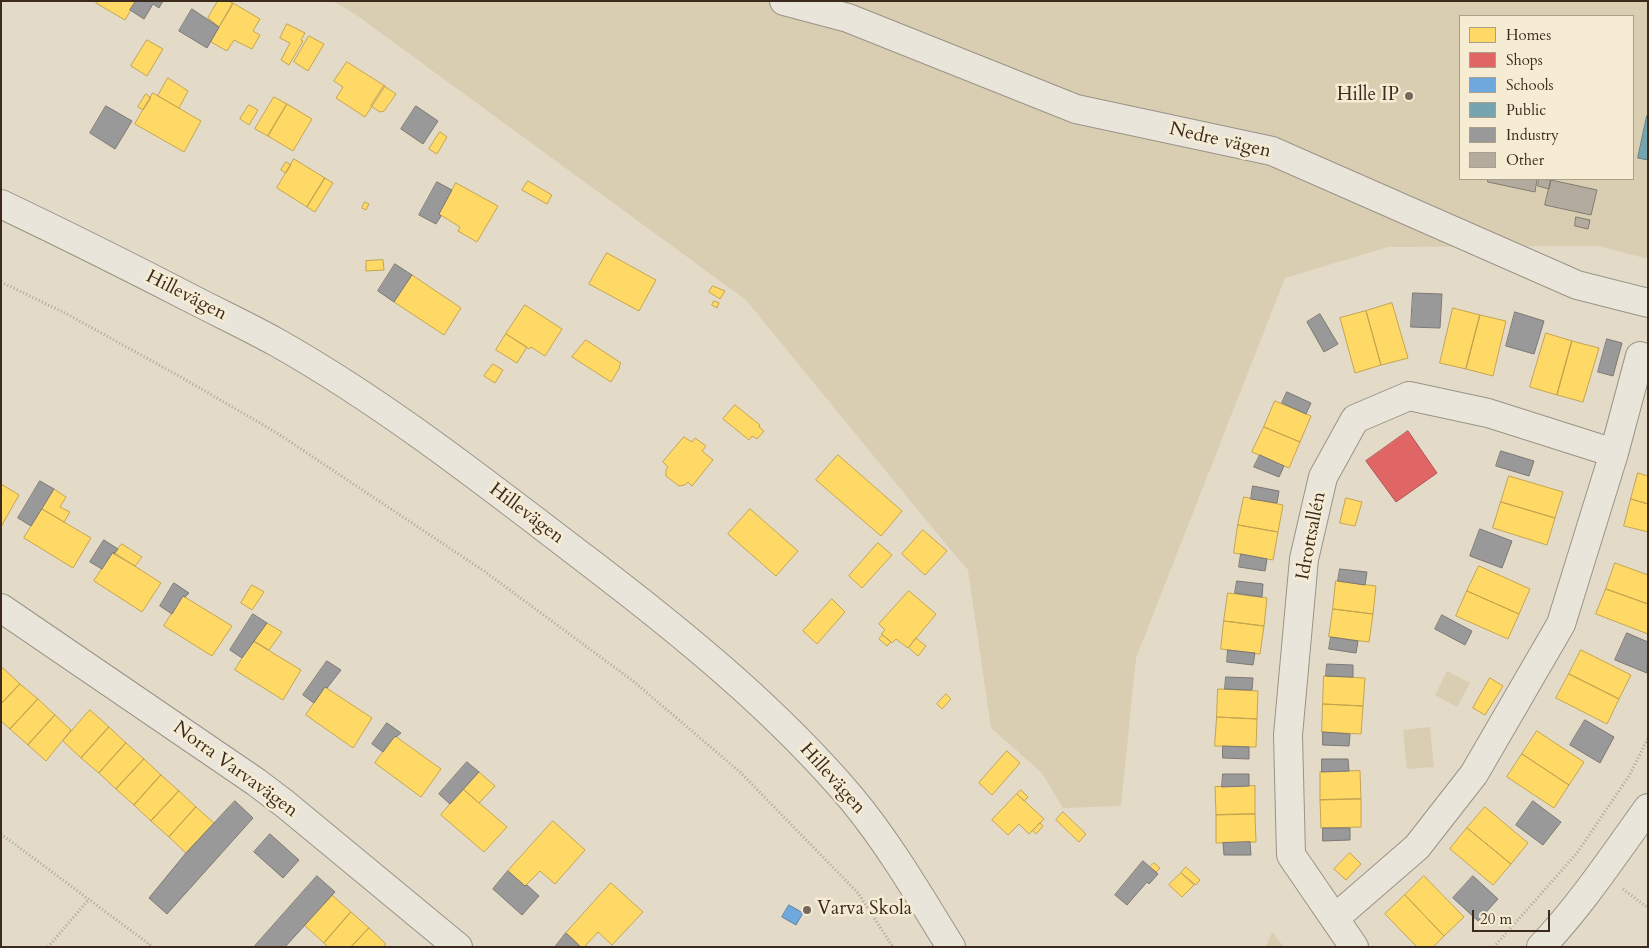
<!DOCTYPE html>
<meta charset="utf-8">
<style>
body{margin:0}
#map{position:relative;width:1649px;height:948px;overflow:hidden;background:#e3dbc7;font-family:Cardo,serif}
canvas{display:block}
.frame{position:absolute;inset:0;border:2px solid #3c2a1f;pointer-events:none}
.legend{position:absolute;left:1459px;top:15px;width:175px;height:165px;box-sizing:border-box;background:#f5ecd3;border:1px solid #ab9e8b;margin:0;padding:6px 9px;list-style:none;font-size:15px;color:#3c2a1f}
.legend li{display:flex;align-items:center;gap:10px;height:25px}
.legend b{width:25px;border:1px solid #ab9e8b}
.scale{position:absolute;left:1472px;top:910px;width:78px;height:22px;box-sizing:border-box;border:2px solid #3c2a1f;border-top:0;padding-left:6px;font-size:15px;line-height:18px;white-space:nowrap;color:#3c2a1f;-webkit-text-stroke:4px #f5ecd3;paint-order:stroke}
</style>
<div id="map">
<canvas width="1649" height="948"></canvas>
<div class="frame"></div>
<ul class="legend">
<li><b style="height:14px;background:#ffd966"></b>Homes</li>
<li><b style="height:14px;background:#e06666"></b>Shops</li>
<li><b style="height:14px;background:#6fa8dc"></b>Schools</li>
<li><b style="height:14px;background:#76a5af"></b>Public</li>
<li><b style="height:14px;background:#999"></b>Industry</li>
<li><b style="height:14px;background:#b3ac9e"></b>Other</li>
</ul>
<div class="scale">20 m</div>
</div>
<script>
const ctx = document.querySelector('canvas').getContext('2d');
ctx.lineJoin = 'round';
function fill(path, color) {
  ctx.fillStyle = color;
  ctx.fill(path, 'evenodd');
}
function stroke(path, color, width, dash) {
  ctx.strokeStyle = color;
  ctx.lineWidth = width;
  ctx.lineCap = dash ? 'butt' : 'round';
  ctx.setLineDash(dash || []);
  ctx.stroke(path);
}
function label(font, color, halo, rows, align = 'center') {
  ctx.font = font + ' Cardo,serif';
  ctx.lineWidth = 5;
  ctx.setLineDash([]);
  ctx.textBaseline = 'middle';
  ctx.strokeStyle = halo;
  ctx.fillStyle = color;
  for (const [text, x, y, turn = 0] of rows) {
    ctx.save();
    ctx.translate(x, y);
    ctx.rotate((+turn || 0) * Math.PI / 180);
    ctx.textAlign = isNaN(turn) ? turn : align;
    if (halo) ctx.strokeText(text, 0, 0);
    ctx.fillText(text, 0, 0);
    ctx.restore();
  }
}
const green = new Path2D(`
 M333,1h1315v258l-49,-13 -211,1 -103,31 -149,380 -15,148 -58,2 -21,-35 -51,-45 -23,-158 -28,-33 -194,-237 -391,-286zM1460,16h173v163h-173z
 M1447,671l23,12 -13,24 -22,-12z
 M1430,727l4,40 -27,2 -4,-39z
 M1272,932l12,15h-18z`);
const homes = new Path2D(`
 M98,1h38l-11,19 -29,-17z
 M218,1h11l4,3 -14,23 -11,-9z
 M233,3l27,16 -7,12 7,4 -8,14 -18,-9 -7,11 -16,-9z
 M287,24l18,9 -4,7 2,1 -14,24 -8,-5 9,-17 -10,-5z
 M309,36l15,8 -16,27 -14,-9z
 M147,40l16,9 -16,27 -16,-10z
 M347,62l38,24 -20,31 -29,-19 7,-11 -9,-6z
 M168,78l20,13 -9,17 -21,-12z
 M384,86l12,8 -12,17 -4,1 -9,-6z
 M153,93l48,28 -17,31 -49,-28z
 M146,94l5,4 -8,12 -5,-3z
 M274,97l13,7 -19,32 -13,-7z
 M287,104l25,15 -19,32 -25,-15z
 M249,105l9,5 -9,15 -9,-6z
 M440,132l7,5 -10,17 -8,-5z
 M294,159l31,19 -18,29 -30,-19z
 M286,162l5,3 -5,8 -5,-3z
 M325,178l8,5 -18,29 -8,-5z
 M528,181l24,14 -5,9 -25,-14z
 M456,183l42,23 -21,36 -19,-11 2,-4 -21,-13z
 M365,202l4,2 -3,6 -4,-2z
 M607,253l49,27 -17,31 -50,-27z
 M383,260l1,10 -18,1v-10z
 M412,275l49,33 -17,27 -50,-33z
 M713,286l12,5 -5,8 -11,-7z
 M714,301l5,2 -2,5 -5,-3z
 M1392,303l16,55 -27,7 -15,-54z
 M525,305l37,24 -17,27 -14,-9 -2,2 -23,-15z
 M1453,308l27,7 -14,54 -26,-6z
 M1366,311l15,54 -26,8 -15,-55z
 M1480,315l26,6 -13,55 -27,-7z
 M1546,333l26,8 -15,54 -27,-8z
 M506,334l21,13 -10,16 -21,-13z
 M586,340l35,23 -2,3 1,1 -9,15 -39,-25z
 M1572,341l27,7 -16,54 -26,-7z
 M493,364l10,6 -8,13 -11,-7z
 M1275,401l36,15 -11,26 -36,-15z
 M735,405l25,20 -1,2 5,4 -7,8 -5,-3 -3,4 -26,-21z
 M1264,427l36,15 -11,26 -37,-16z
 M684,437l8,5 3,-4 11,8 -4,5 11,9 -21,26 -4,-4 -3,3 -6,1 -13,-10v-6l2,-3 -5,-5z
 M838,455l64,56 -21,25 -65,-56z
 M1638,473l10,3v28l-17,-5z
 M1509,476l54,16 -8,26 -54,-16z
 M1,484l18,11 -17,30h-1z
 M54,489l12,8 -6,10 10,5 -6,10 -22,-13z
 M1244,497l39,8 -5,27 -40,-7z
 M1346,498l16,4 -7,24 -15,-3z
 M1631,499l17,5v28l-24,-6z
 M1501,502l54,16 -8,27 -54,-17z
 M42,509l49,29 -18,30 -49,-30z
 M750,509l48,42 -22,25 -48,-42z
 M1238,525l40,7 -5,28 -39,-7z
 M923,530l24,21 -22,24 -23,-21z
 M878,543l14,12 -30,33 -13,-12z
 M122,544l20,13 -7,9 -21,-12z
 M113,552l48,31 -19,29 -48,-31z
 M1615,563l33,12v29l-42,-15z
 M1479,566l51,23 -11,25 -52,-23z
 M1336,581l40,5 -3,28 -40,-5z
 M252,585l12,7 -12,18 -11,-7z
 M1606,589l42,15v30l-52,-20z
 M909,591l27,23 -28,34 -12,-9 -4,4 -1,-1 -10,-8 4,-4 -6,-6z
 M1467,591l52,23 -11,25 -52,-23z
 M1228,593l39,5 -3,28 -40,-5z
 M183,596l49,30 -20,30 -48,-30z
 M832,599l13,13 -28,32 -14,-13z
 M1333,609l40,5 -4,28 -40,-5z
 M1224,621l40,5 -4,28 -39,-5z
 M267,623l15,9 -13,18 -15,-9z
 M883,635l8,7 -4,4 -8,-7z
 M916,638l10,8 -8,10 -9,-8z
 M253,641l48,29 -18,30 -48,-30z
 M1581,650l50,25 -12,24 -50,-25z
 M3,668l17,16 -19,20v-35z
 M1569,674l50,25 -12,25 -51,-26z
 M1324,676l41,2 -2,28 -40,-2z
 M1490,678l13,8 -18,29 -12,-7z
 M20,684l18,15 -28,30 -9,-8v-17z
 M325,687l47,31 -19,30 -47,-33z
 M1218,689l40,2 -1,28 -40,-2z
 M946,694l5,5 -9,10 -5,-5z
 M38,699l17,16 -27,30 -18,-16z
 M1323,704l40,2 -2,28 -39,-2z
 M90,710l19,17 -28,31 -18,-17z
 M55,715l16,15 -25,31 -18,-16z
 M1217,717l40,2 -1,28 -41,-1z
 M109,727l17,16 -27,30 -18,-15z
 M1537,731l47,31 -15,23 -47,-31z
 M395,736l46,33 -20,28 -46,-34z
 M126,743l18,16 -28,30 -17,-16z
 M1007,751l13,12 -28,32 -13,-12z
 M1522,754l47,31 -15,23 -47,-31z
 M144,759l17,16 -27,30 -18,-16z
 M1360,771l1,28 -41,1v-28z
 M479,772l16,14 -16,17 -16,-14z
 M161,775l18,16 -28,30 -17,-16z
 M1255,786v28l-39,1 -1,-28z
 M463,789l44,38 -23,25 -43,-37z
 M1021,790l7,7 -4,4 -7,-7z
 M179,791l17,16 -27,30 -18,-16z
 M1017,794l27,25 -15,15 -10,-10 -11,11 -16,-15z
 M1361,799v28l-40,1 -1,-28z
 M196,807l18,16 -28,30 -17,-16z
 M1485,807l43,36 -17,21 -44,-36z
 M1063,812l23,22 -7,8 -23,-22z
 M1255,814l1,28 -40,1v-28z
 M553,821l32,29 -30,34 -15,-13 -15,15 -17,-15z
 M1040,823l3,3 -7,8 -3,-3z
 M1467,828l44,36 -18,21 -43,-36z
 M1350,853l11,11 -15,16 -12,-11z
 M1154,863l6,5 -4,4 -6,-5z
 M1186,867l14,13 -4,5 -15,-12z
 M1181,873l13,12 -12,12 -13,-12z
 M1424,876l40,41 -20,19 -39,-41z
 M611,883l32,29 -31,33 -14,-13 -14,15h-3l-15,-14z
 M332,895l19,17 -27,31 -20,-18z
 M1405,895l39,41 -11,11h-16l-32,-33z
 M351,912l18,16 -18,19h-23l-4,-4z
 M369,928l17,16 -3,3h-32z`);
const shops = new Path2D(`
 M1408,431l29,42 -41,29 -30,-41z`);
const schools = new Path2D(`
 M789,905l14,8 -7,12 -14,-8z`);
const public = new Path2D(`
 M1647,116l1,1v43l-10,-2z`);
const industry = new Path2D(`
 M136,1h27l-4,7 -6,-4 -9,15 -14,-9z
 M192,9l27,18 -12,21 -28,-17z
 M106,106l26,15 -17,28 -25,-16z
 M416,106l22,15 -15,23 -22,-15z
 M437,182l15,8 -13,24 2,2 -5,8 -17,-9z
 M395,264l17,11 -18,27 -16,-11z
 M1413,293l29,1 -2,34 -29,-1z
 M1515,312l29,9 -10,33 -28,-8z
 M1320,314l18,30 -14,8 -17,-30z
 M1607,339l15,4 -9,33 -15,-4z
 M1287,392l24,11 -5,11 -24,-11z
 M1501,451l33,10 -5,15 -33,-10z
 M1260,455l24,11 -5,11 -25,-10z
 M40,481l14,8 -23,37 -13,-8z
 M1253,486l26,5 -2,12 -26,-4z
 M1480,529l32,12 -10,27 -32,-12z
 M104,540l14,9 -4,5 -1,-2 -11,17 -12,-7z
 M1241,554l26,5 -2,12 -26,-4z
 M1340,569l27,3 -2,13 -27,-4z
 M1237,581l26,3 -1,13 -27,-4z
 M174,583l15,10 -4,4 -2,-1 -11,18 -12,-8z
 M253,614l14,9 -25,35 -12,-8z
 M1442,615l30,16 -7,14 -30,-16z
 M1627,633l21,9 -1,31 -32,-13z
 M1331,637l27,4 -2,12 -27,-4z
 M1228,650l27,3 -2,12 -26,-3z
 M327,661l14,9 -14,18 -2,-1 -11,16 -11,-8z
 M1327,664l26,1v12l-27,-1z
 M1226,677l27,1 -1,12 -27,-1z
 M1585,720l29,17 -14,26 -30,-18z
 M387,723l14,10 -5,4 -1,-1 -12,16 -11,-8z
 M1323,732l27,2 -1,12 -26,-1z
 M1223,746l26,1v12l-26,-1z
 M1322,759h26l1,12 -27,1z
 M467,762l12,10 -29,32 -11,-10z
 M1223,774h26v12l-27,1z
 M235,801l18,17 -86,96 -18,-16 37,-45z
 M1533,801l28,21 -18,23 -27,-20z
 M1323,828h27v12l-27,1z
 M270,834l29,26 -16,18 -29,-26z
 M1250,842l1,13h-27l-1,-12z
 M1143,861l15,13 -9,10 -2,-2 -20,23 -12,-10z
 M508,871l17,15 2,-1 12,11 -17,19 -29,-26z
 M317,876l18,16 -50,55h-31z
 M1473,876l25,23 -20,22 -25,-23z
 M566,933l15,14h-26z`);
const building = new Path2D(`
 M1488,179h49l-2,13 -47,-10z
 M1539,179l12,1 -2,9 -11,-3z
 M1551,180l46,10 -6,25 -46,-10z
 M1576,217l14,3 -2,9 -13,-3z`);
const path = new Path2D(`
 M1,282l66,32 112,62 98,57 207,138 149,110 107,91 118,121 35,54
 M1,834l152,113
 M1623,889l25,19
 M48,947l41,-48
 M1494,947l83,-94 52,-77 19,-38`);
const minor = new Path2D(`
 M784,1l64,17 228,91 196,42 305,134 71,18
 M1,204c65,31 129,63 193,96 27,14 55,27 82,42 110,62 211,142 312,219 93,71 188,148 264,238 38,46 68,98 99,148
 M1,608l255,174 29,22 173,143
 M1335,918l82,-71 57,-73 87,-150 53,-171 26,-97
 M1354,947l-63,-92 -3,-120 16,-176 19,-82 32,-58 54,-23 79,17 126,40
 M1541,947c40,-42 73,-92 107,-139`);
const markers = [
 [1409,96,5,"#76685a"],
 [807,910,5,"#76685a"]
];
const poiNames = [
 ["Hille IP",1399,96],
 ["Varva Skola",817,910,"left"]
];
const streetNames = [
 ["Nedre vägen",1220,141,13],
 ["Hillevägen",186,296,27],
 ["Hillevägen",526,514,37],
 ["Idrottsallén",1312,536,-79],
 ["Norra Varvavägen",235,770,36],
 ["Hillevägen",832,779,48]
];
fill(green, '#d9cdb2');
fill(homes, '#ffd966');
stroke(homes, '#c4a451', 1);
fill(shops, '#e06666');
stroke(shops, '#af5451', 1);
fill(schools, '#6fa8dc');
stroke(schools, '#6082a3', 1);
fill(public, '#76a5af');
stroke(public, '#658084', 1);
fill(industry, '#999');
stroke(industry, '#7d7874', 1);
fill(building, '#b3ac9e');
stroke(building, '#827b70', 1);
stroke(minor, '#9a9386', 30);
stroke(path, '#aba59c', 3, [1, 2.5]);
stroke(minor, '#e9e5db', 28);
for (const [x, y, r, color] of markers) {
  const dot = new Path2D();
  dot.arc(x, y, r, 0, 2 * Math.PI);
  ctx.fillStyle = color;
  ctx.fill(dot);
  stroke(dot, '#f5ecd3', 2);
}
label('19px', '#3c2a1f', '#f5ecd3', poiNames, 'right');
label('19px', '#3c2a1f', '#f5ecd3', streetNames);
</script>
